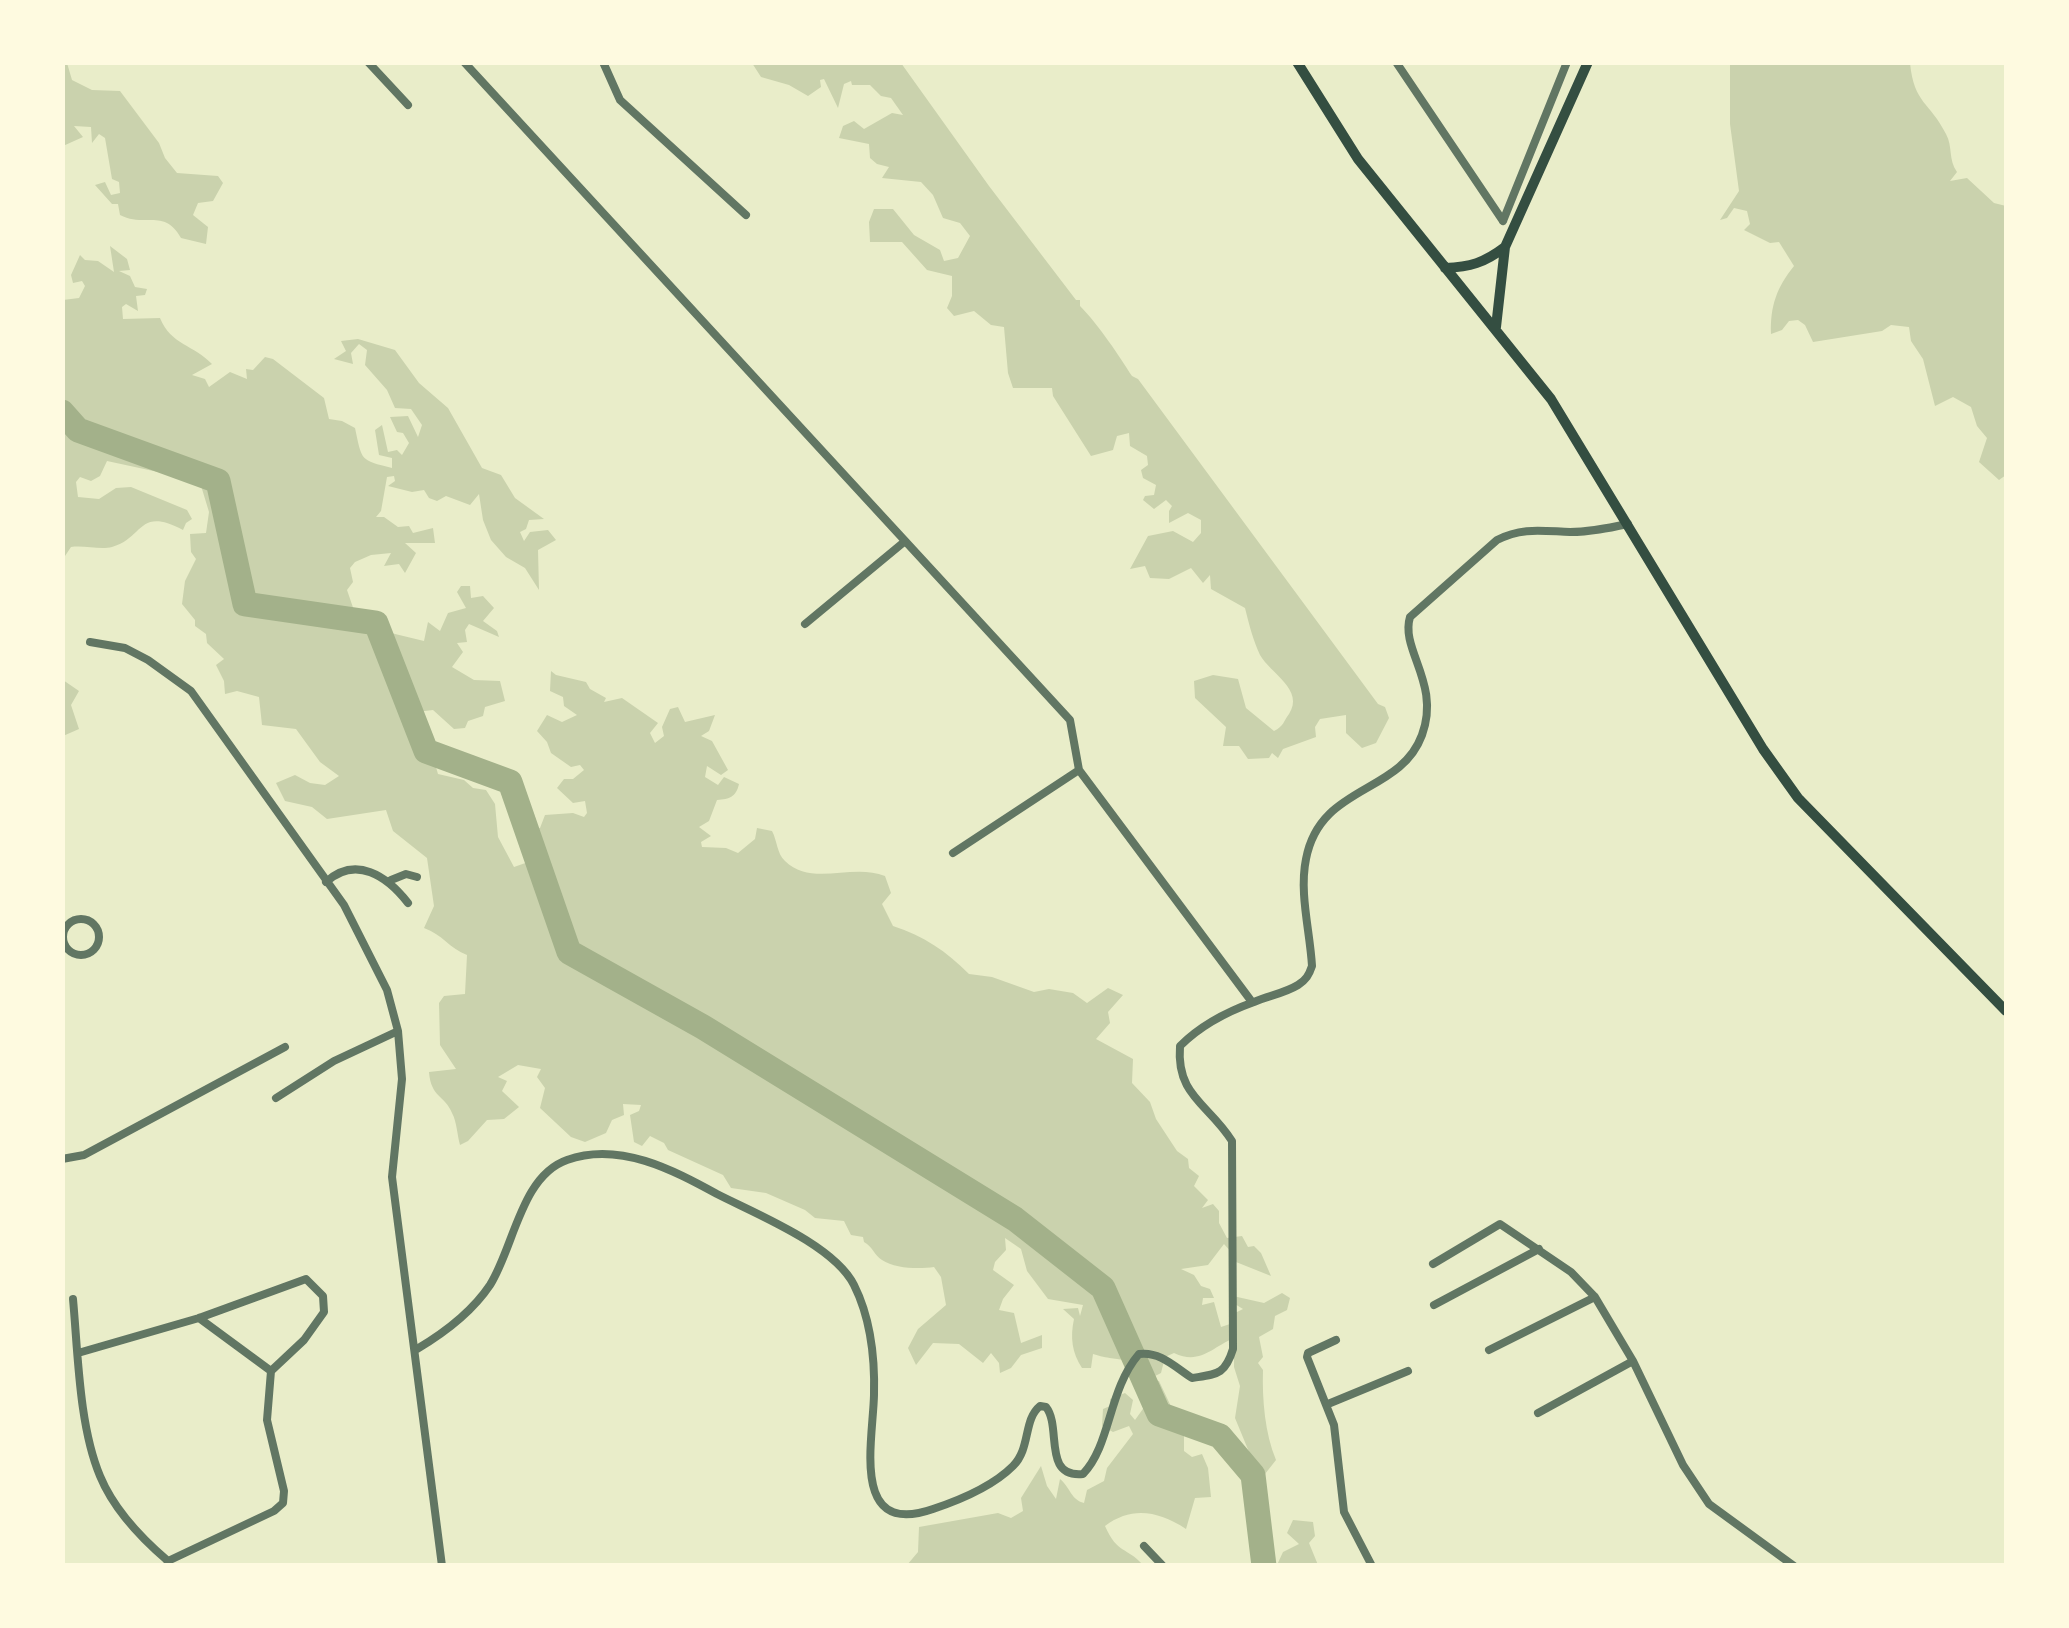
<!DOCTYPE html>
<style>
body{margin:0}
#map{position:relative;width:2069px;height:1628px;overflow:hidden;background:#e9edc9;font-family:Rubik,sans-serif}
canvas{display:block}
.frame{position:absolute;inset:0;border:65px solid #fefae0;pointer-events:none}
</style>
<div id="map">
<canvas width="2069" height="1628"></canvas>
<div class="frame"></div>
</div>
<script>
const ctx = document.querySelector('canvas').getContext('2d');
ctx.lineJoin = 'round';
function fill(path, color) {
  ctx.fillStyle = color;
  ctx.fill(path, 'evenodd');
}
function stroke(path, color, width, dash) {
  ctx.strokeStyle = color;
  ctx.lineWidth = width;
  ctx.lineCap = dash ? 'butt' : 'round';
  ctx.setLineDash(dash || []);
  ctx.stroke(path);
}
const green = new Path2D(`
 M63,62l4,1 5,17 20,10 28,1 39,52 6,15 12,15 41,3 5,7 -10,18 -15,2 -5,12 15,12 -2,17 -25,-6c-17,-30 -36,-10 -61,-23l-2,-11h-6l-17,-19 10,-3 6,13 9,-2 -1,-11 -7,-3 -7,-41 -6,-4 -7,9 -1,-16 -17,-1 9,11 -20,9z
 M752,63h149l88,123 87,114h4v6c19,19 39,50 52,70l6,3 240,325 7,3 4,11 -13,25 -14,5 -16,-15v-18l-26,4 -5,8 1,10 -33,12 -5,9 -6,-5 -3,5 -21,1 -9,-13h-16l3,-19 -31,-29 -1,-17 19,-6 25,4 8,29 28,23c10,-5 9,-9 15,-17 16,-24 -19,-41 -29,-59 -7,-15 -11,-31 -15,-47l-34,-19 -1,-14 -7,8 -12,-15 -22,11 -19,-1 -5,-12 -15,3 18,-33 25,-5 20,11 8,-9v-13l-13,-7 -19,10v-12l3,-5 -6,-6 -12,9 -11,-9 2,-4 9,-1 2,-10 -13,-7 -2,-8 7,-5 -1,-9 -17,-10 -1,-13 -12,3 -4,14 -22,6 -38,-60 -1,-8h-39l-5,-15 -4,-46 -13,-2 -17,-14 -20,5 -7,-8 5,-12v-20l-25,-6 -25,-28h-32l-1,-20 5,-13h19l21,26 26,15 4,11 14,-3 12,-22 -10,-13 -17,-5 -10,-23 -12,-13 -39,-4 7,-11 -12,-3 -7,-6 -1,-14 -30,-6 4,-12 11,-5 10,8 28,-16 11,2 -12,-17 -10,-2 -11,-11h-18l-1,-4 -7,3 -6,24 -14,-29 -4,1 1,7 -13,9 -19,-11 -28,-8z
 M1730,63h180c4,41 20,39 36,71 7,13 2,25 11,38l-7,9 17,-3 27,25 12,3v269l-7,5 -20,-18 8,-24 -10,-12 -6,-19 -18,-10 -18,9 -12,-47 -12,-18 -2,-14 -18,-2 -9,6 -69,11 -8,-17 -7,-5 -9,1 -7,9 -11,4c-1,-28 6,-47 23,-68l-15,-24 -9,1 -26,-13 6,-6 -3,-13 -13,-3 -7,10 -7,2 19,-29 -9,-67z
 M110,246l17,13 3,11 -11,1 11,5 5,11 12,2 -2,6 -9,1 2,15 -12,-7 -4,3 1,12 37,-1c11,27 34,27 52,46l-20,11 13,4 4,8 21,-15 17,7 -1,-10 7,1 12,-13 8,2 51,39 5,21 13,2 13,7c7,33 5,32 37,40v-10l-13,-3 -4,-25 7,-5 6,27 9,-2 5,5 7,-12 -6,-10 -6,-1 -7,-15 18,-1 10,21 4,-12 -11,-16 -16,-1 -8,-18 -22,-25 2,-15 -8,-6 -8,9 2,11 -19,-5 12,-8 -5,-10 17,-2 37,11 24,33 29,25 34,60 19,7 14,23 29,21 -15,1 -3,9 -6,3 4,9 6,-9 18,-2 8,10 -18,10 1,40 -14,-22 -19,-11 -15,-17 -8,-20 -4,-26 -9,11 -24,-9 -9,5 -8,-3 -5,-8 -12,2 -24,-6 7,-5 -1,-5 -7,1 -6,34 -5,6h8l14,10 11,-1 4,7 20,-5 2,15h-30l11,10 -11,20 -6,-9 -15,2 7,-13 -20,2 -16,7 -5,6 3,14 -6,8 13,38 11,-6 12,18 8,-7 33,8 4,-19 12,9 8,-18 18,-5 -9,-16 4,-6h9l1,12 12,-2 11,12 -11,13 14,10 2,6 -30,-13 -4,6 2,12 -10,1 6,9 -11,15 22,13 26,1 5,20 -20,6 -2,9 -15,5 -3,7 -11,1 -21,-19 -33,4 6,2 4,9c21,10 22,28 28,49l26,6 9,8 13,2 9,14 3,33 16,30 17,-6 3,-32 6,-1 5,-13 28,-2 11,4 3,-4 -2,-12 -12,2 -16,-15 7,-9h9l11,-9 -4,-5 -9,2 -20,-14 -4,-11 -10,-11 10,-16 15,7 15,-7 -13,-9 -1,-9 -13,-6 1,-20 5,4 30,7 4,7 16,9 -2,4 18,-4 36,25 -8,10 5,10 9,-7 -2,-9 8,-18 8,-2 7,15 30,-7 -6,16 -8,5 11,5 16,29 -7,5 -14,-9 -2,11 13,8 6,-8 15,7c-3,13 -9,15 -22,16l-8,21 -10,6 12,9 -10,6 1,5 24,1 12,5 17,-14 2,-11 15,3c5,9 5,23 13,30 26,26 67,2 100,15l6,17 -9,11 11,22c31,10 53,25 76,48l23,3 42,15 15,-3 24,4 14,10 21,-15 15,7 -15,17 2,11 -14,16 37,20 -1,24 18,19 6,17 21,32 11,8 1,9 10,8 -5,10 14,14 -6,8 11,-4 6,7v12l8,15 15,-2 6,11 6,-1 7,7 10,23 -40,-16v-8l-7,-8 -16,21 -27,4 13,6 7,11 9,3 4,9h-11l-1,7 12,-3 7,25 12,-4 2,-10 8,-4 -13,-8 3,-5 31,7 18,-10 8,5 -3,12 -12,6 -2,13 -14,8 4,20 -5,6 5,7c-1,29 2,64 13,90l-11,14 -11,-10 -19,-46 5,-32 -6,-19v-29c-23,10 -34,27 -60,15l-9,4 -4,16 -12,6 10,2 25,53v17l8,6 10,-3 6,14 3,29 -16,1 -9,31c-28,-18 -54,-23 -81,-3 13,29 21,20 38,39h-236l11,-13 1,-25 79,-14 13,5 12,-7 -2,-13 20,-32 6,20 9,13 4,-20c10,8 11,21 24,24l3,-13 17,-9 3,-13 26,-34 -4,-8 -16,6 -11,-6 1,-17 7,-3v-7l15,-6 8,7 -3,14 5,6 20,-28 -15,-3c-7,-39 -18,-25 -47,-35l-2,14h-9c-10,-15 -12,-31 -8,-49l-11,-10 15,-1 2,8 3,-11 -35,-6 -21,-28 -6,-22 -16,-11 1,12 -11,12 -2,8 21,15 -11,14 -4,11 15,3 7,30 21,-8v13l-21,7 -10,13 -11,5 -1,-10 -8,-10 -8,10 -24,-19 -26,-1 -17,22 -8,-17 10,-19 28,-24 -5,-28 -7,-10c-14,2 -39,2 -52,-7 -8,-5 -9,-13 -18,-18l-1,-5 -12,-2 -7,-14 -29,-3 -10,-8 -39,-17 -35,-5 -8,-13 -55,-25 -4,-7 -14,-7 -8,10 -8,-4 -4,-27 9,-4 2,-6 -18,-1 1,11 -12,5 -6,13 -21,9 -14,-5 -31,-29 5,-20 -8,-11 4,-8 -23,-4 -20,12 9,4 -5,10 17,16 -15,12 -17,1 -19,21 -8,4c-3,-10 -3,-23 -8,-32 -7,-18 -21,-15 -23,-41l27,-3 -16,-24 -1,-42 5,-7 21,-2 2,-39c-17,-6 -25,-21 -43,-27l10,-22 -7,-48 -34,-27 -7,-21 -59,9 -15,-12 -27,-6 -9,-18 19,-8 15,8 15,2 14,-9 -19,-14 -24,-33 -34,-4 -3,-28 -22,-6 -12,3 -1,-13 -8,-16 8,-6 -17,-16 -1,-9 -11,-8v-6l-13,-16 3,-23 11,-22 -5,-7 -1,-18 16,-1 3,-21 -10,-33 -13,-1 13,-9 -23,-4 -4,10 -65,-14 -7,15 -9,5 -11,-4 -4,5 2,15 21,2 17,-11 15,-1 56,23 5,9 -6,4 -3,7c-45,-24 -39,8 -71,17 -12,3 -28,-2 -41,0l-8,12v-259l16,-2 6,-12 -3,-5 -9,2 -2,-8 9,-20 5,5 13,1 16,11z
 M63,680l16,11 -8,14 8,24 -16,7z
 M1293,1520l20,2 2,14 -6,7 9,22h-41l6,-13 16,-8 -12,-11z`);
const river = new Path2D(`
 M62,412l16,18 140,51 27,123 131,19 50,128 84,31 59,170 134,75 312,192 88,69 56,126 61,22 33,39 11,91`);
const minor = new Path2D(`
 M368,62l40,43
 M464,62l606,658 9,50 173,232
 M603,62l17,38 126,115
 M1396,62l107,159
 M1503,221l64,-159
 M805,624l99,-82
 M90,642l35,6 23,12 43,31 153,214 43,85 11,41 4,48 -10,98 50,389
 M953,853l126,-83
 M391,880l15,-6 11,3
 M326,882c30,-27 61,-6 82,21
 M63 937a18 18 0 1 1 36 0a18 18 0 1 1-36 0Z
 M276,1098l58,-37 64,-30
 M62,1159l22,-4 201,-108
 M1433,1264l67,-40 71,48 24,25 38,64 50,104 26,39 85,62
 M73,1299c5,54 6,127 27,177 14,34 41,62 68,85l-1,5
 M1434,1305l105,-56
 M1336,1340l-28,13 -1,4 27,68 10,87 28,54
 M417,1349c27,-16 55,-37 73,-64 24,-38 31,-109 77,-125 52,-19 106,10 150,34 39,20 117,51 137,91 17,34 21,73 20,110 -1,46 -24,143 59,114 27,-9 60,-23 80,-43 18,-18 10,-46 27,-60l6,1c16,20 -4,71 37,67 28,-29 25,-84 56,-120 21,-3 36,13 53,24 25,-4 33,-3 41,-29l-1,-208c-23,-37 -56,-45 -52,-95 21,-21 46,-34 74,-44 14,-6 31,-9 44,-17 8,-5 11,-10 14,-19 -2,-35 -13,-73 -6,-107 14,-75 94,-64 116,-124 19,-52 -22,-85 -12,-118l87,-77c25,-13 45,-9 73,-8 20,0 39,-4 58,-8
 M1489,1350l106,-53
 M78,1353l121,-35 107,-39 17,17 1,16 -20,28 -33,31
 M1328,1404l80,-33
 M1538,1413l95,-52
 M1144,1546l19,20
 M168,1561l106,-50 9,-8 1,-12 -17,-71 4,-49 -72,-53`);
const secondary = new Path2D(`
 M1297,62l61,97 193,240 212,350 35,49 208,213
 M1445,268c25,-1 39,-5 60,-21l83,-185
 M1496,327l9,-80`);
fill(green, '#cad2ad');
stroke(river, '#a3b18a', 25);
stroke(minor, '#617663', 8);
stroke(secondary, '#344e41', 10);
</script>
